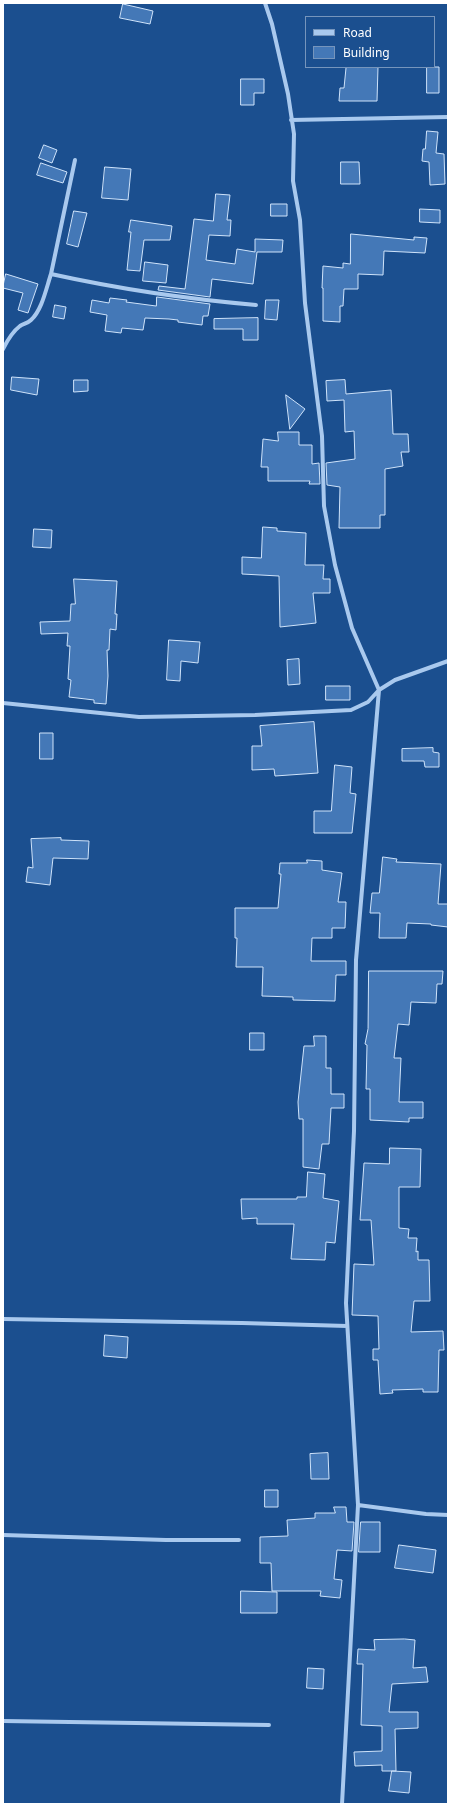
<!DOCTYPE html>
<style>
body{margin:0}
#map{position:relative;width:451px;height:1807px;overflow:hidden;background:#1b4f8f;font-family:"Noto Sans",sans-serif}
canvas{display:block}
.frame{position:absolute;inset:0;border:4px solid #fff;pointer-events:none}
.legend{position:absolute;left:305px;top:16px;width:130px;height:52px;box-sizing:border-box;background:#1b4f8f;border:1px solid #7695bc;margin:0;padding:5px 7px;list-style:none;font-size:12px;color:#fff}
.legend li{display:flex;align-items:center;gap:8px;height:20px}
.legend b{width:20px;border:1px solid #7695bc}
</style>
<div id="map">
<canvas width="451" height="1807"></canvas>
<div class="frame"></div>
<ul class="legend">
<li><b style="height:5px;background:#a9c9ee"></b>Road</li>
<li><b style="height:11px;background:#4478b7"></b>Building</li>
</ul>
</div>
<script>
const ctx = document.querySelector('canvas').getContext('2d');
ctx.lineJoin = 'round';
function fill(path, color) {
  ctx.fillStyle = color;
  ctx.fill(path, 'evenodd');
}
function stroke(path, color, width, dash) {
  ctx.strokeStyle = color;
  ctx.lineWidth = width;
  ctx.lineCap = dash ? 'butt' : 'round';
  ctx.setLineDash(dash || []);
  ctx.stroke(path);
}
const building = new Path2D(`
 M123,4l30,7 -3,13 -30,-6z
 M351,67h27l-1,34h-38l1,-13h4l2,-20z
 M427,67h12v26h-12z
 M241,79h23v14h-10v12h-13z
 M427,131l11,1 -2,21 8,1 1,30 -15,1 -1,-23 -7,-1 1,-12h2z
 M44,145l13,5 -5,13 -13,-5z
 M341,162h18l1,22h-19z
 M41,163l26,9 -4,11 -26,-8z
 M105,167l26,2 -3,31 -26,-2z
 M216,194l14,1 -3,25h4l-1,16 -21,-1 -3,25 29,4 2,-15 18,3v-13l28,1 -1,12h-25l-4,32 -41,-5 -2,18 -52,-7 1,-4 26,3 9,-70 19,2z
 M271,204h16v12h-16z
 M420,209l20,1v13l-20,-1z
 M74,211l13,2 -9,34 -11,-3z
 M131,220l41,6 -2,14h-26l-4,31 -13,-1 4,-38h-2z
 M351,234l63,6v-3l13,1 -2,15 -41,-2 -1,24 -25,-1v15h-14l-1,17h-3v16l-17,-1v-33h-1l1,-22 20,2v-5l7,1z
 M145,262l23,3 -2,18 -23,-2z
 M6,274l32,10 -10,29 -10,-3 5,-17 -20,-5z
 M157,297l53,7 -2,12h-5l-1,9 -24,-3v-2l-9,-1 -24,-1 -2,12 -21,-2 -1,5 -16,-2 2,-16 -17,-3 2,-12 17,3 1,-5 17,2 -1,2 30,4z
 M266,300h13l-2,20 -12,-1z
 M55,305l11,2 -2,12 -11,-2z
 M258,318v22h-15v-11h-29v-10z
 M12,377l27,2 -2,16 -26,-5z
 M74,380h14v11l-14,1z
 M345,380l1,14 45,-4 2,44h15l1,18h-8l2,14 -18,3v46h-5v13h-41l1,-41 -13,-2 -1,-22 29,-4 -1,-28 -9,1 -1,-32 -17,1 -1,-20z
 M286,395l19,14 -15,20z
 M278,432h21v13h13v19l7,-1 1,21h-11l1,-3h-42v-14h-7l2,-28 15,2z
 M263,527l14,1v3l29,2 -1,32h19l-1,14h7v14h-17l3,30 -36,4 -1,-51 -37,-2v-17l19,1z
 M34,529l18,1 -1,18 -18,-1z
 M74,579l43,2 -2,33h2l-1,16 -6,-1 -1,21h-2l1,26 -2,28 -12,-1v-3l-25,-3 2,-17 -3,-1 2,-33h-3l1,-13 -27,1 -1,-12 30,-1 1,-17h4z
 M169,640l31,2 -2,21 -17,-2 -1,20 -13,-1z
 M299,659l1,25 -12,1 -1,-25z
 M326,686h24v14h-24z
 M314,722l4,51 -43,3 -1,-7 -22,1v-24h10l-2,-20z
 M40,733h13v26h-13z
 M433,748v4l6,1v14h-14l-1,-6h-22v-12z
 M335,765l17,2 -2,26 6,1 -4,39h-38v-22h17z
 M61,838v2l28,1 -1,18 -35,-1 -3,27 -24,-3 2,-15 5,1 -2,-29z
 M383,857l14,2 -1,3 45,2 -3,40h10v23l-17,-2v-1l-24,-1 -1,15h-27l1,-25h-10l2,-20h7z
 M307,860l15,1v9l20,3 -4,29h8l-1,26h-13v10h-20l-1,23h35v14h-10l-1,26 -42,-1v-3l-31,-1 1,-29h-27l1,-29h-2v-30h43l3,-34h-2l1,-11h27z
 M369,971h74l-1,13h-5l-1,19 -25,-1 -2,23 -11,-1 -4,34h7l-2,44h24v16h-14v4l-39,-2v-31h-4l1,-44 -2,-1 3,-15z
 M250,1033h14v17h-14z
 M314,1036h12v32h5v26h13v14h-13l-2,36h-7l-3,25 -16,-2v-48h-4l-1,-17 6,-56h10z
 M390,1148l31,1 -1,38h-21v41l10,1 -1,9h9l-1,14 2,-1v9h11l1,41h-16l-3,31 32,-1 1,19h-5l-1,42h-15v-3l-31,1 1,3 -13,1 -2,-34h-5v-11h6l-1,-33 -26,-1 2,-51 20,1 -3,-45h-11l4,-57 25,1z
 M308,1172l17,2 -2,24 16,3 -4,42 -9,-1 -1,18 -34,-1 3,-35h-37v-6l-15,1 -1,-20h56v-2h9z
 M105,1335l23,2 -1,21 -23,-2z
 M328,1453l1,26h-18l-1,-25z
 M265,1490h13v17h-13z
 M334,1507h12l1,15h7l-2,29 -15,-1 -3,29 8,1 -2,18 -20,-2 1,-5h-49l-1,-28h-11v-26l28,-1 -1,-16 28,-2v-5h20z
 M361,1522h19v30h-21z
 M399,1545l37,5 -3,23 -38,-5z
 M241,1591l36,1v21h-36z
 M405,1639l10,1 -2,28 13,-1 2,15 -36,2 -3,28h29v16l-23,1 1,42h-14v-6l-27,1 -1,-14 28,-1v-25l-21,-1 2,-61h-6l1,-15 17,1 -1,-10z
 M308,1668l16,1 -1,20 -16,-1z
 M392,1771l19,1 -2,21 -20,-2z`);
const street = new Path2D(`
 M265,3l7,21 16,70 6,40 -1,47 7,39 5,83 17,133 2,70 11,59 17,63 27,62 -23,270 -2,171 -8,172 12,202 -16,299
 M291,120l157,-3
 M51,274c68,15 136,25 205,31
 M3,349c4,-8 9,-17 17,-23 3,-2 8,-3 11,-6 11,-10 15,-31 20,-46l24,-114
 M3,703l136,14 116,-2 96,-5 17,-8 11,-12 16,-10 53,-19
 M3,1319l239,4 105,3
 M358,1505l68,9 22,1
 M3,1535l163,5h73
 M3,1721l266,4`);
fill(building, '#4478b7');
stroke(building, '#cfe3fa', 1);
stroke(street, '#a9c9ee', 4);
</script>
